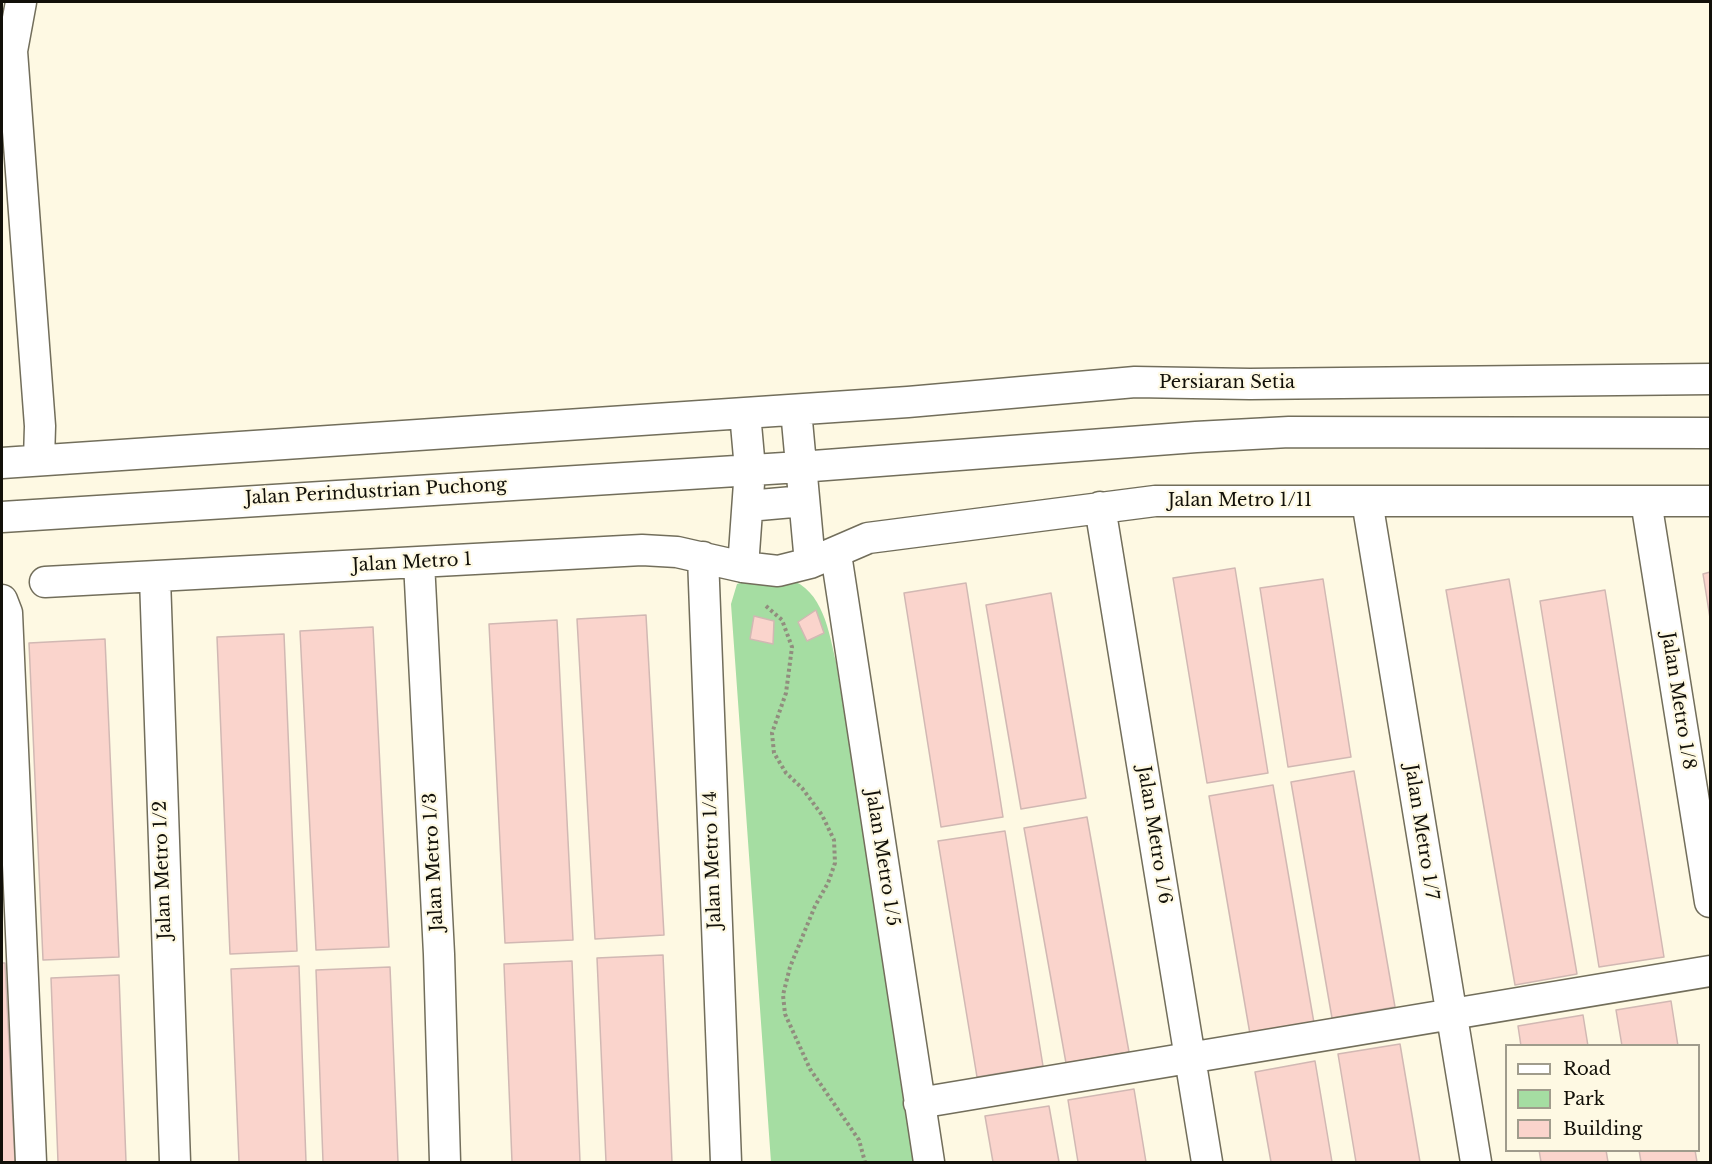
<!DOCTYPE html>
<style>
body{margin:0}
#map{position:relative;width:1712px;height:1164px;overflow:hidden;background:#fef9e3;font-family:"Libre Baskerville",serif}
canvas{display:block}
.frame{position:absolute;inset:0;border:3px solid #121009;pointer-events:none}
.legend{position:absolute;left:1505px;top:1044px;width:195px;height:108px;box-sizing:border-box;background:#fef9e3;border:2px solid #a09c8c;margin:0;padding:8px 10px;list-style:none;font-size:18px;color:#121009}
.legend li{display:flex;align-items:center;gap:12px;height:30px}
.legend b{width:30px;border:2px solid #a09c8c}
</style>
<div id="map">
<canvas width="1712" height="1164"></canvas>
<div class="frame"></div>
<ul class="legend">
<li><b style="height:8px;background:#fff"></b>Road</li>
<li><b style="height:16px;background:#a5dda2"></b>Park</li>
<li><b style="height:16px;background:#fad4cc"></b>Building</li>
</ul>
</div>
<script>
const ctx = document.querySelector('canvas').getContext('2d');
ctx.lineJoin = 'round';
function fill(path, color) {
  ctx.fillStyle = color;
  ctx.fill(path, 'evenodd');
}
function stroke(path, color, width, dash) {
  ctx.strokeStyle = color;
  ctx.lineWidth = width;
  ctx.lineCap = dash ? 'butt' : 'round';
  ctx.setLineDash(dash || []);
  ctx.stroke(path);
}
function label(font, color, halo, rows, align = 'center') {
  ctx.font = font + ' "Libre Baskerville",serif';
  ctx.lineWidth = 4.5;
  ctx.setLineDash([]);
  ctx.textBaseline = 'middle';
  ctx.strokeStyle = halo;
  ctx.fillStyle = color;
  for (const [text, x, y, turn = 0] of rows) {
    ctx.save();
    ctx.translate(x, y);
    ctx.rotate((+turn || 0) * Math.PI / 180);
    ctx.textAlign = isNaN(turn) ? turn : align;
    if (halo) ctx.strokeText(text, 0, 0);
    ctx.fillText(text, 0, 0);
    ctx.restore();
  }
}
const green = new Path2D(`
 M755,578c10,1 25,-2 34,1 34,11 40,53 47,83l81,500h-146l-40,-558 6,-20z`);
const building = new Path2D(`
 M1235,568l33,205 -61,10 -34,-205z
 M1710,572v46l-7,-44z
 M1323,579l28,178 -63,10 -28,-179z
 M1509,579l68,395 -62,11 -69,-395z
 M966,583l37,234 -62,10 -37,-234z
 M1605,590l59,367 -65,10 -59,-366z
 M1051,593l35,205 -65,11 -35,-204z
 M816,610l8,23 -17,8 -9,-19z
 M646,615l18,320 -69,4 -18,-320z
 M754,616l20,5 -1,23 -23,-5z
 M557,620l16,320 -68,3 -16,-319z
 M373,627l16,320 -73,3 -16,-319z
 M284,634l13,317 -67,3 -13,-317z
 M105,639l14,318 -76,3 -14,-317z
 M1354,771l41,236 -63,11 -41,-236z
 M1273,785l41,238 -64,11 -41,-238z
 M1087,817l42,235 -63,11 -42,-235z
 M1005,831l38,235 -66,11 -39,-236z
 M663,955l9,207h-66l-9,-204z
 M572,961l8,201h-68l-8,-198z
 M2,963h3l10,199h-13z
 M299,966l7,196h-67l-8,-193z
 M390,967l8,195h-75l-7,-192z
 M119,975l7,187h-68l-7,-184z
 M1671,1001l7,45h-56l-6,-36z
 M1583,1015l5,31h-67l-3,-20z
 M1400,1044l20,118h-64l-18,-108z
 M1315,1061l17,101h-61l-16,-90z
 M1134,1089l12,73h-68l-10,-62z
 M1049,1106l10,56h-66l-8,-46z
 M1539,1150h67l2,12h-67z
 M1639,1150h56l2,12h-56z`);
const path = new Path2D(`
 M766,606l16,14 10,27 -6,46 -14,40 2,20 12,20 16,15 20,27 12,25 1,23 -7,20 -13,23 -25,61 -7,28 2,19 25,55 49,71 6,22`);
const minor = new Path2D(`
 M21,2l-9,49 28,375 -1,34
 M796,410l14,153
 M2,463l906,-61 227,-20 115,2 460,-5
 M1367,501l109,661
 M1646,501l64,401
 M748,506l56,-5
 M1100,507l107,655
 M2,517l798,-50 396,-30 93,-5 421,1
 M836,554l93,608
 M703,557l23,605
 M419,562l20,392 6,208
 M743,567l7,-98 -5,-56
 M155,578l20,584
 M45,582l597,-32 35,2 66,15 35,4 32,-8 58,-25 287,-37h555
 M2,600l5,13 24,549
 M919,1103l791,-132`);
const streetNames = [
 ["Persiaran Setia",1227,383],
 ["Jalan Perindustrian Puchong",376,492,-3],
 ["Jalan Metro 1/11",1240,501],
 ["Jalan Metro 1",412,563,-3],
 ["Jalan Metro 1/8",1678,701,81],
 ["Jalan Metro 1/7",1421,832,81],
 ["Jalan Metro 1/6",1154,835,81],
 ["Jalan Metro 1/5",882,858,81],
 ["Jalan Metro 1/4",713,860,-92],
 ["Jalan Metro 1/3",434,862,-93],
 ["Jalan Metro 1/2",163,870,-92]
];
fill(green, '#a5dda2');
fill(building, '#fad4cc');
stroke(building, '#d1b8b3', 1.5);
stroke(minor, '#726e5b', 33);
stroke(path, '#918d7e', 4, [3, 3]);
stroke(minor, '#fff', 30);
label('18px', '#121009', '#fef9e3', streetNames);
</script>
